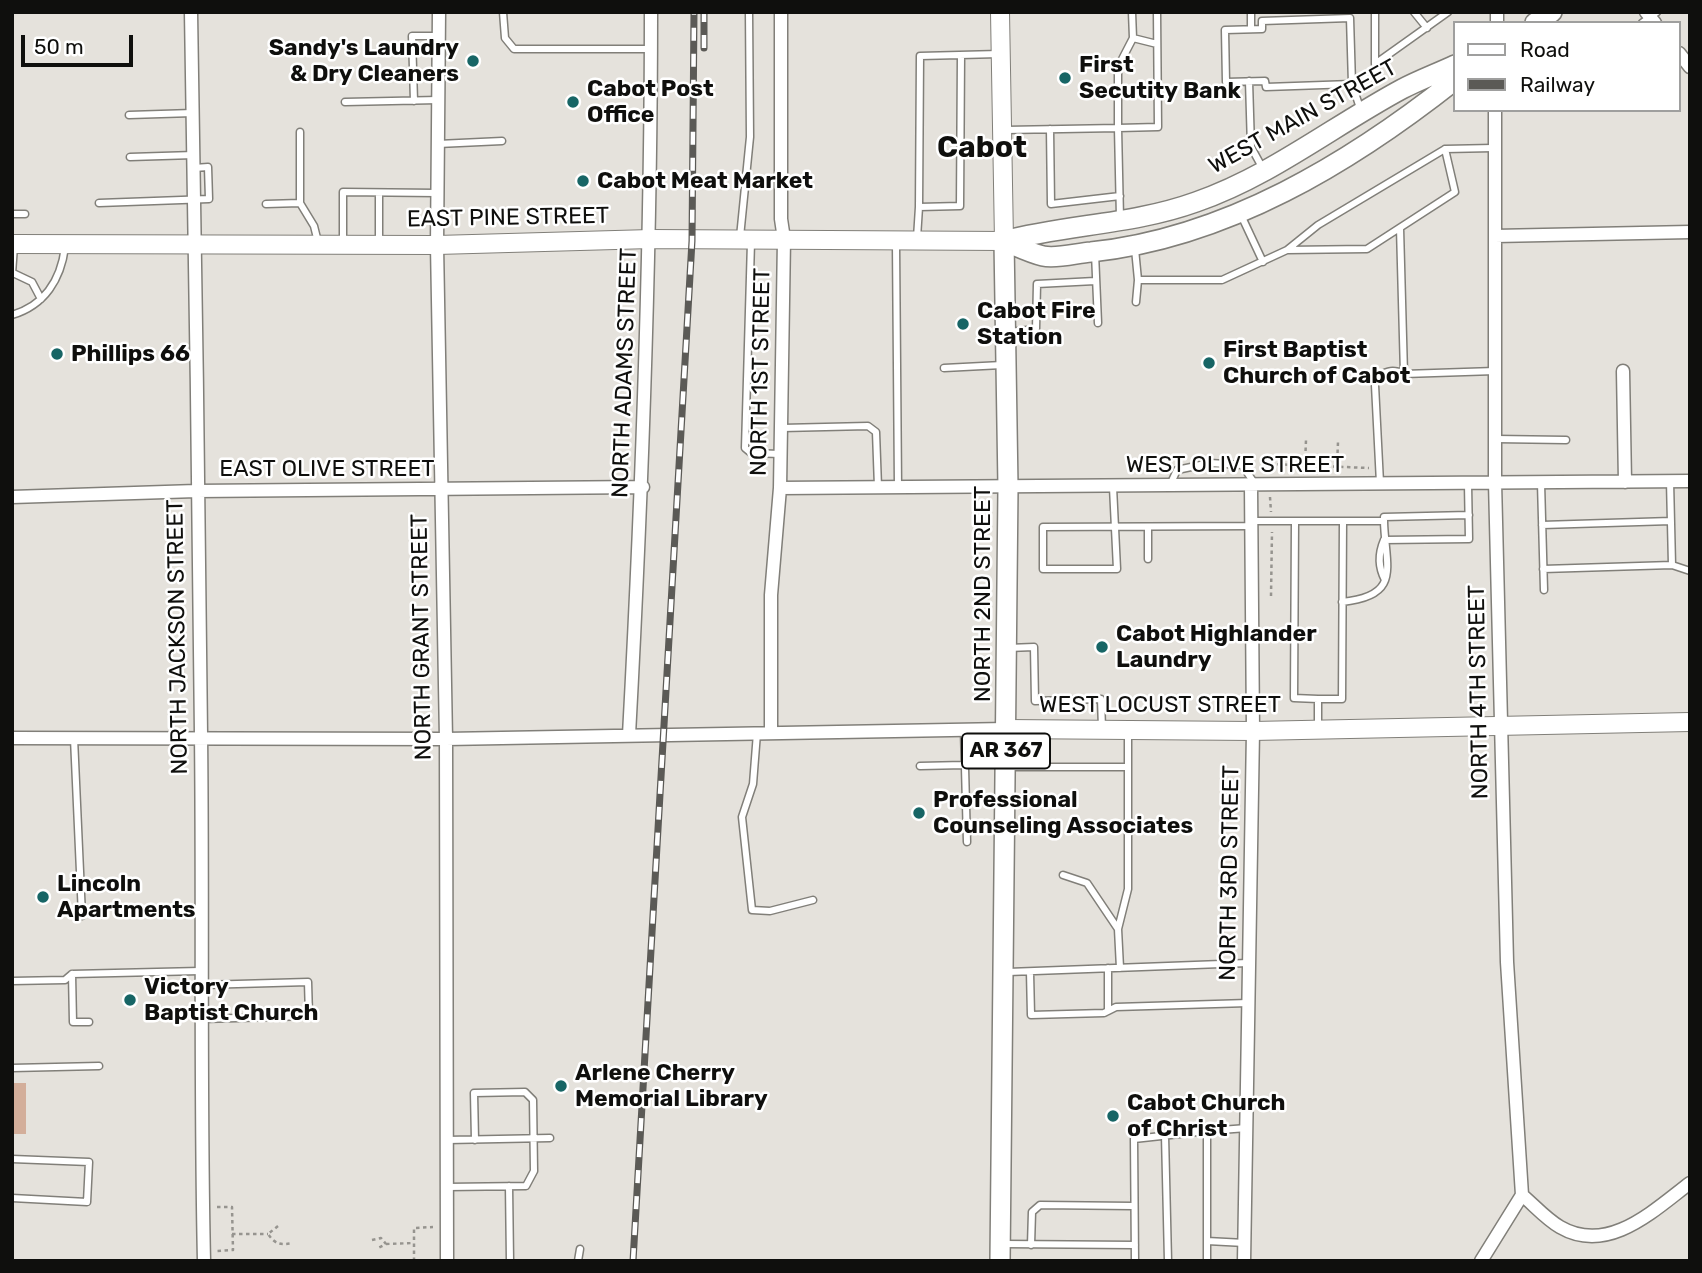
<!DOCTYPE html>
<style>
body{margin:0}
#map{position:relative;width:1702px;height:1273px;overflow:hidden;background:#e5e2dc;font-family:Rubik,sans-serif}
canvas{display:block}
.frame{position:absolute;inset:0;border:14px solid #0f0f0d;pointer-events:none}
.legend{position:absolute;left:1453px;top:21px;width:228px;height:91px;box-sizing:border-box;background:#fff;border:2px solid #9f9f9e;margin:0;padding:9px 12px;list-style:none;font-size:21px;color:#0f0f0d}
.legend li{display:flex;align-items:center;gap:14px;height:35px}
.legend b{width:35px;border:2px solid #9f9f9e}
.scale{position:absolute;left:21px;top:35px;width:112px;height:32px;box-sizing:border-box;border:4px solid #0f0f0d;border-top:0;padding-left:9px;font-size:21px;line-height:24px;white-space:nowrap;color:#0f0f0d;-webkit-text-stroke:5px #fff;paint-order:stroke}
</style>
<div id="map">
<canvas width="1702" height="1273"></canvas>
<div class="frame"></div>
<ul class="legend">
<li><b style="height:9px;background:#fff"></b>Road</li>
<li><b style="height:9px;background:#5b5a56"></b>Railway</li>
</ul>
<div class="scale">50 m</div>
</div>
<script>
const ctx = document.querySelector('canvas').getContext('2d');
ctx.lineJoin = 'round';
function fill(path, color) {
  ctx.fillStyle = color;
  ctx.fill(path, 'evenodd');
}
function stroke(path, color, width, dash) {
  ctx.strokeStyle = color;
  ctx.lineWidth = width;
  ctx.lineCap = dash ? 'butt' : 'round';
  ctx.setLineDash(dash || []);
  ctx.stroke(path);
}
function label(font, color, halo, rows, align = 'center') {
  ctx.font = font + ' Rubik,sans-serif';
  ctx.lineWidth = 5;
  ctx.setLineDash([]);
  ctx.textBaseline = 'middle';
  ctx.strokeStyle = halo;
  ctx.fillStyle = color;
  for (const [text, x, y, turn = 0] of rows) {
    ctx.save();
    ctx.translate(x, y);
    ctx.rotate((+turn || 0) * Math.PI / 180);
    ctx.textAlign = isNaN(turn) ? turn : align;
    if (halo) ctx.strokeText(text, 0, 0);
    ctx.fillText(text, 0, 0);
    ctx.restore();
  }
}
const green = new Path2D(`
 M12,1083h14v51h-14z`);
const path = new Path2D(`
 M1305,465l1,-25
 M1337,467l1,-25
 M1269,470v-6l100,4
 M1270,497l1,15
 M1271,596l1,-64
 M217,1207h15l1,43 -16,1
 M278,1226l-10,8c8,11 12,11 25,9
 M232,1234h36
 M372,1240l9,-2 5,6 -8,4
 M386,1244l28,-1
 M414,1261v-33l19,-1`);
const lane = new Path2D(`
 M503,12l2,26 9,11h136
 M1132,12l1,26 -15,29v61l40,-1 -1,-115
 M1251,12v17
 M1375,12v52l73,-52
 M1414,12l13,16
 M1642,23l15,-11
 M1133,38l24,6
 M961,55l-1,151 -41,1 1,-151 79,-2
 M1249,81l2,66 11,20
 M1352,84l-86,3 -1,-6 -39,1 -1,-52 37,-1v-8l88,-3 2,66 9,27
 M414,101l-2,-65h27
 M345,102l93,-2
 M129,115l64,-2
 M1050,129l1,75 69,-8
 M1006,130l112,-2 2,90
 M300,132v71l14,23 4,16
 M438,144l64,-3
 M130,157l64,-2
 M379,193v49
 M99,203l110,-4 -1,-32 -14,1
 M266,204l34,-1
 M12,214h13
 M1241,215l22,47
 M1400,228l4,146 91,-3
 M740,237l10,-100 -1,-125
 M917,238l2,-31
 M751,242l-6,206 6,5 29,1
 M343,243v-51l94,1
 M896,244l2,243
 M1135,249l3,31h84l65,-30 31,-25 127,-76 48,-1
 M1287,250l80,-1 88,-57 -10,-43
 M1095,253l3,70
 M13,273l19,9 9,17
 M12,274l2,-28
 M1136,302l2,-22
 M12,315c33,-10 49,-36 53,-68
 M1009,332l27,-3 1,-45 58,-3
 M944,368l58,-3
 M782,428l86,-2 8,6 2,55
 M1496,439l70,1
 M1380,483l-5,-98 3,-9c10,-5 15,-7 26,-2
 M1541,483l3,107
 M1170,485l7,-15 33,-7 32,2 13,19
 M1113,487l4,82h-74v-42l208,-1
 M1251,521h133v-4l85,-2
 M1295,521l-1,177 24,1
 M1542,525l129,-4
 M1384,540l85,-1 -1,-55
 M1384,540c-6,14 -6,27 1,40
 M1148,559v-32
 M1672,565l18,6
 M1543,569l129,-4 -2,-84
 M1342,602c61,-6 43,-36 42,-81
 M1008,648l26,-1 1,54 66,-2 1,29
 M1318,728v-29h24l1,-178
 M964,730l3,112
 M757,733l-4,51 -11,33 10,93 18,1 43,-11
 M74,738l8,178
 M920,766l44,-1
 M1006,767h122v-35
 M1063,875l24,8 31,46
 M1108,968v43
 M1120,968l-2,-39 10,-40v-122
 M1008,972l240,-9
 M1030,972l1,43 73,-2 12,-6 132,-4
 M72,974l128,-3
 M12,981l53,-1 7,-6 1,48h16
 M201,1019l108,-3 -1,-34 -106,3
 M12,1068l87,-2
 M1165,1135l3,126
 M447,1140l103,-2
 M12,1159l77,3 -2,40 -75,-4
 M509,1186l1,75
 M447,1187l79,-1 8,-15 -1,-71 -8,-8 -51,1 1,47
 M1207,1241l38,2
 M1004,1244l131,1
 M1031,1245l1,-33 8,-7 93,1
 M578,1261l2,-12
 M1135,1261l-1,-122 73,-8
 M1207,1261v-130l40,-3`);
const street = new Path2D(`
 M191,12c5,241 7,481 10,722 2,175 -1,351 3,527
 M439,12l-2,233 9,494 1,522
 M1646,12l9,11
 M1497,23v-11
 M1679,53l11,14
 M1495,236l195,-4
 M1623,371l2,111
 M780,488l910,-7
 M12,497l184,-6 447,-4
 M771,732v-137l9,-107 4,-249 -3,-20v-207
 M629,735c13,-241 22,-481 22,-723
 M12,738l434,1 560,-10
 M1522,1195c12,10 24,24 38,32 48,28 93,-16 130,-44
 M1244,1261l9,-530 -2,-245
 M1481,1261l41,-66 -15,-233 -12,-480v-372`);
const secondary = new Path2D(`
 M12,244l425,1 214,-6 353,2 -4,-229
 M1006,729l247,2 437,-9`);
const primary = new Path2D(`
 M1535,23l17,-11
 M1004,241c12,5 26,12 39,15 14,3 34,-3 48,-4 135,-14 259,-89 364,-172
 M1004,241c64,-17 128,-16 192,-39 75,-26 137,-76 206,-113 17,-9 36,-16 53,-24
 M1000,1261l8,-774 -4,-246`);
const rail = new Path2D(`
 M704,48v-36
 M633,1261l59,-1020 2,-229`);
const markers = [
 [473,61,7,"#176565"],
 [1065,78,7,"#176565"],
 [573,102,7,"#176565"],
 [583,181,7,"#176565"],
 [963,324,7,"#176565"],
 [57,354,7,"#176565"],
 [1209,363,7,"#176565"],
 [1102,647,7,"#176565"],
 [919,813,7,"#176565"],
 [43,897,7,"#176565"],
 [130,1000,7,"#176565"],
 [561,1086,7,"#176565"],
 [1113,1116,7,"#176565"]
];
const shields = [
 [1006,751,88]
];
const shieldNames = [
 ["AR 367",1006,751]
];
const poiNames = [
 ["Sandy's Laundry",459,48,"right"],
 ["& Dry Cleaners",459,74,"right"],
 ["First",1079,65],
 ["Secutity Bank",1079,91],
 ["Cabot Post",587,89],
 ["Office",587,115],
 ["Cabot Meat Market",597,181],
 ["Cabot Fire",977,311],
 ["Station",977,337],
 ["First Baptist",1223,350],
 ["Church of Cabot",1223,376],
 ["Phillips 66",71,354],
 ["Cabot Highlander",1116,634],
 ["Laundry",1116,660],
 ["Professional",933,800],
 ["Counseling Associates",933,826],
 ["Lincoln",57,884],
 ["Apartments",57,910],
 ["Victory",144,987],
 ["Baptist Church",144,1013],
 ["Arlene Cherry",575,1073],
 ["Memorial Library",575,1099],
 ["Cabot Church",1127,1103],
 ["of Christ",1127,1129]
];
const streetNames = [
 ["WEST MAIN STREET",1303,117,-29],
 ["EAST PINE STREET",508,218,-1],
 ["NORTH 1ST STREET",761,372,-89],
 ["NORTH ADAMS STREET",625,373,-88],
 ["WEST OLIVE STREET",1235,465],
 ["EAST OLIVE STREET",327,469],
 ["NORTH 2ND STREET",983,594,-90],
 ["NORTH JACKSON STREET",178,637,-91],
 ["NORTH GRANT STREET",422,637,-91],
 ["NORTH 4TH STREET",1479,692,-91],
 ["WEST LOCUST STREET",1160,705],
 ["NORTH 3RD STREET",1230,873,-89]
];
const districtNames = [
 ["Cabot",982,148]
];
fill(green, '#d3ae9a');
stroke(lane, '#817f79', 9);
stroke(street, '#817f79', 15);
stroke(secondary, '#817f79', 20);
stroke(primary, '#817f79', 22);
stroke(path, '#96948f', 2.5, [3.5, 3.5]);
stroke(lane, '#fff', 6);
stroke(street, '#fff', 12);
stroke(secondary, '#fff', 18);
stroke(primary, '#fff', 19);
stroke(rail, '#5b5a56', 7);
stroke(rail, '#fff', 4.5, [13]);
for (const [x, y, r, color] of markers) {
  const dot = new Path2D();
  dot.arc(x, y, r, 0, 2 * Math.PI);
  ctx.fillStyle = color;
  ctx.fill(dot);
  stroke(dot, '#fff', 2.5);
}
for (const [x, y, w] of shields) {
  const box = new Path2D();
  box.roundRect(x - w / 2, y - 17.5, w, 35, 5);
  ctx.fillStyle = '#fff';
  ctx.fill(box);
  stroke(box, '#0f0f0d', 2);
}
label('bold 21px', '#0f0f0d', null, shieldNames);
label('bold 23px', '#0f0f0d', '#fff', poiNames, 'left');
label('23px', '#0f0f0d', '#fff', streetNames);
label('bold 30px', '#0f0f0d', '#fff', districtNames);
</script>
